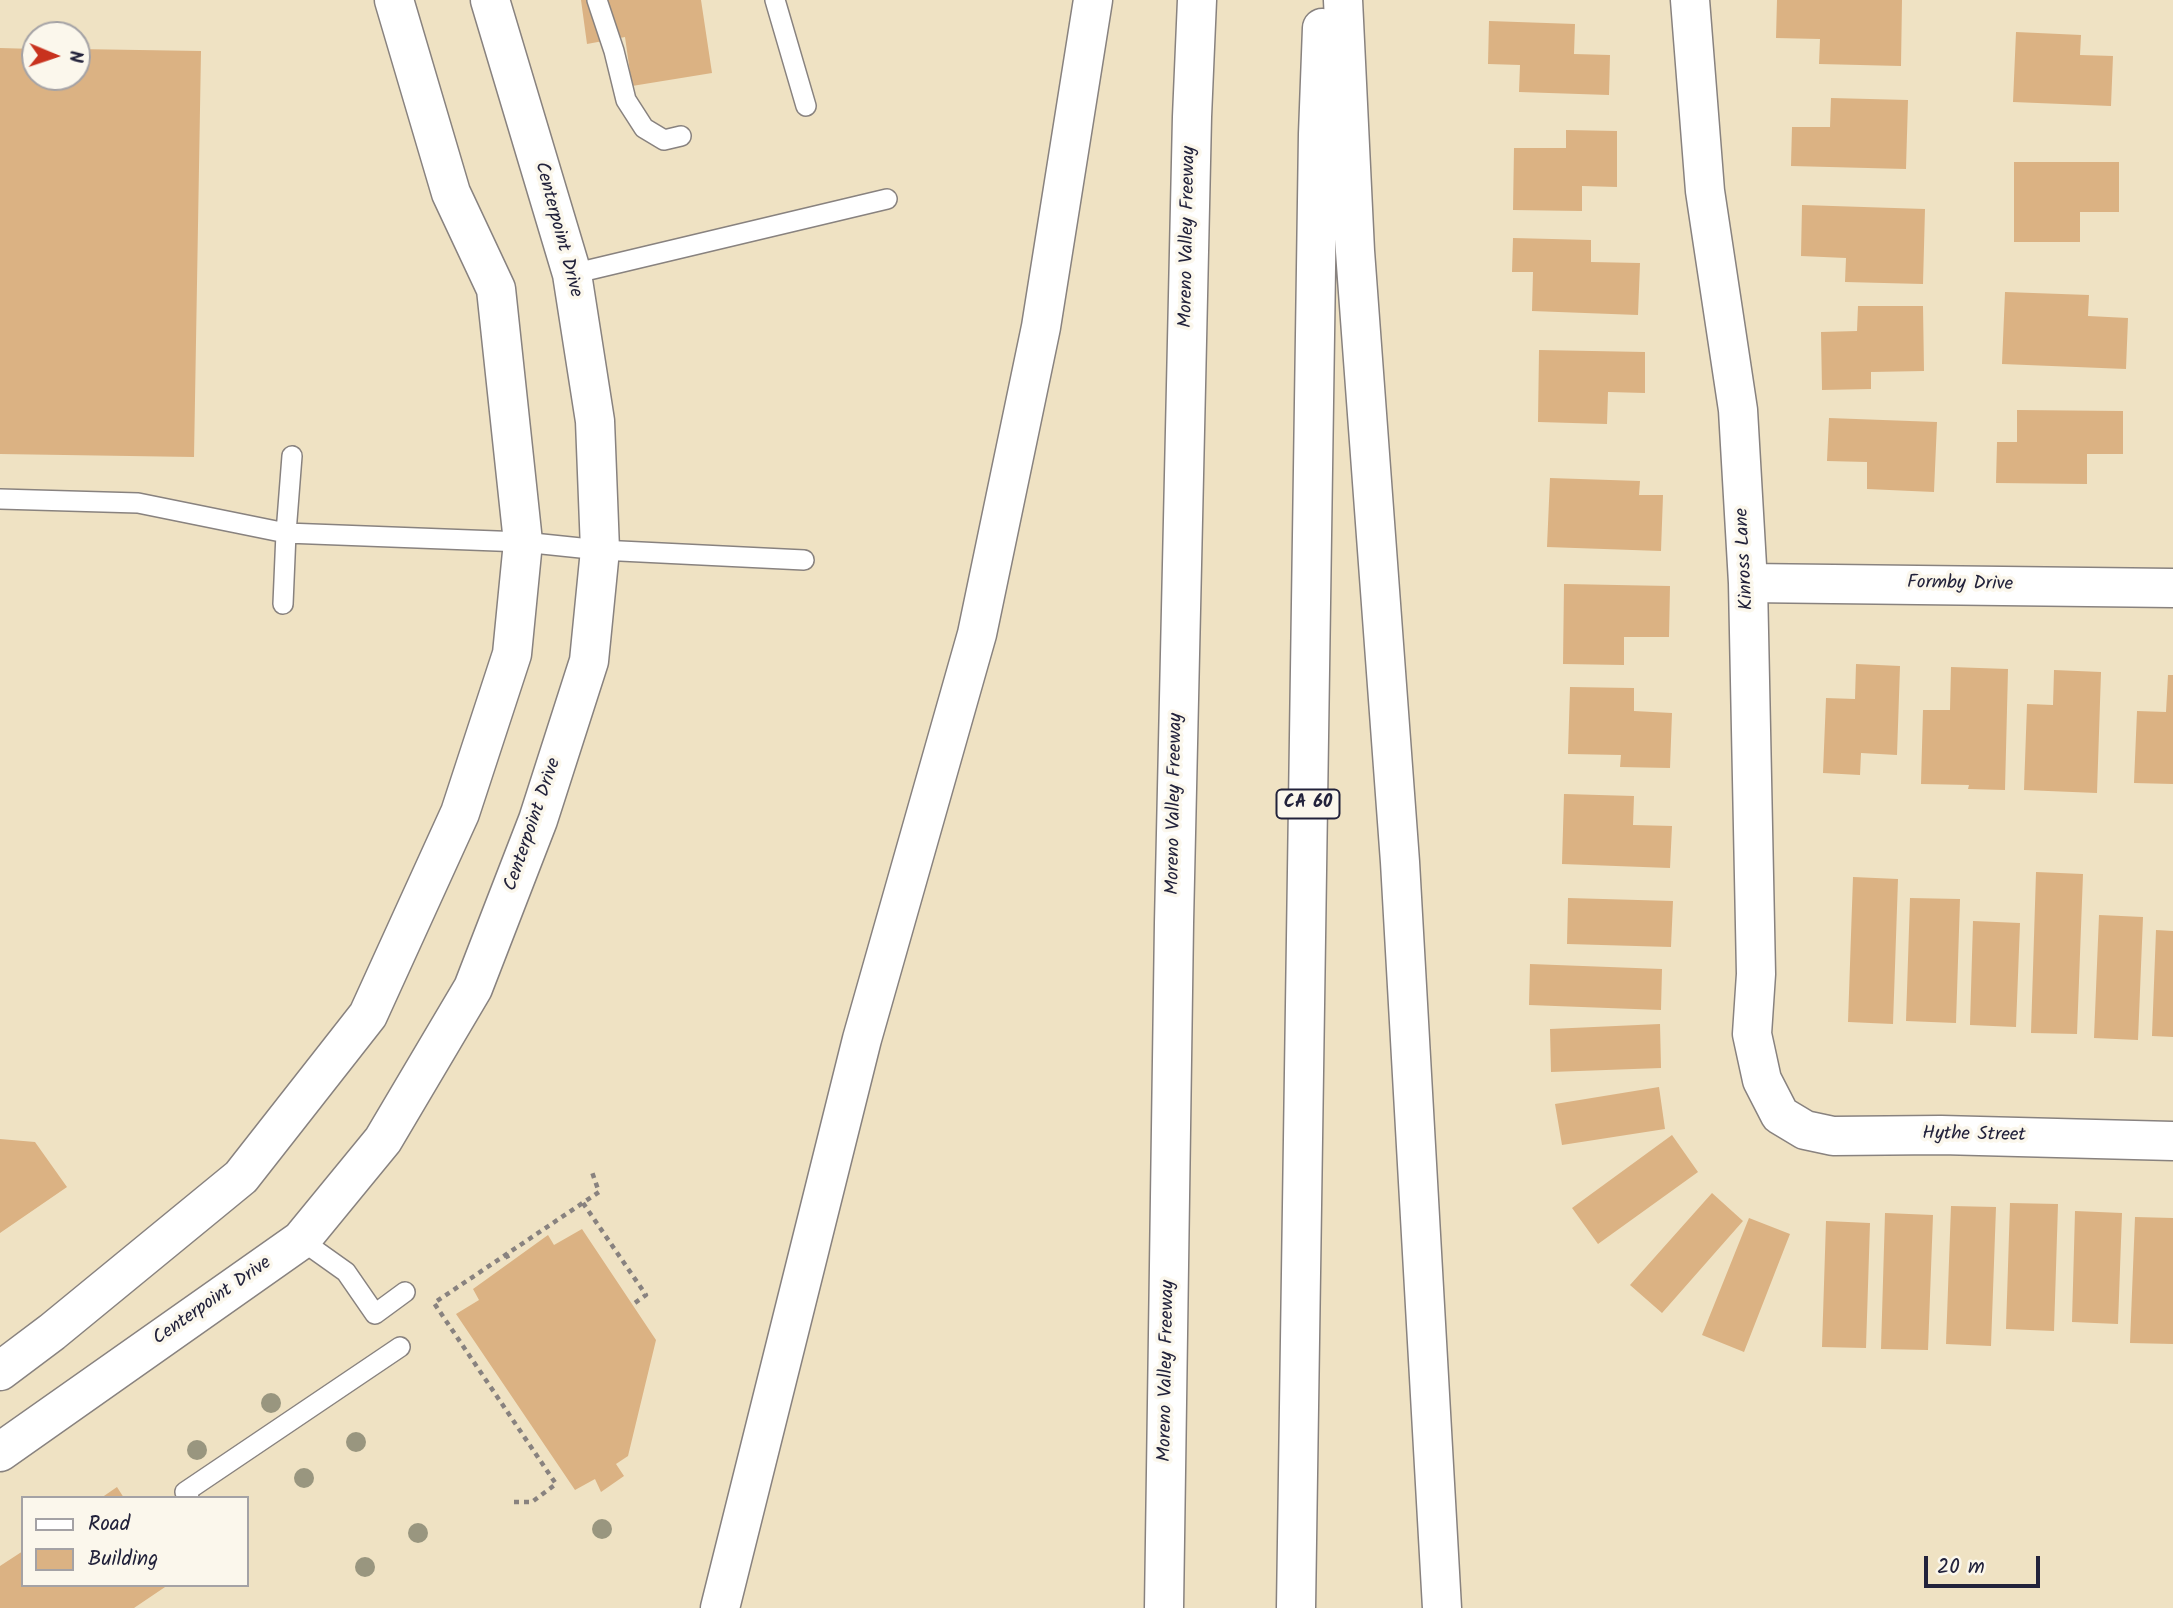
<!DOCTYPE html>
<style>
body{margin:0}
#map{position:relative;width:2173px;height:1608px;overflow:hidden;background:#efe2c3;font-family:Kalam,sans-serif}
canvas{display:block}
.legend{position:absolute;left:21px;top:1496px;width:228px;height:91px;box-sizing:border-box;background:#fbf7ec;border:2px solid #a4a2a5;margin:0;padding:9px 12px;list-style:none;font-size:21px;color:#22223b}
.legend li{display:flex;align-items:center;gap:14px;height:35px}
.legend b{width:35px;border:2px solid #a4a2a5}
.north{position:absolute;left:21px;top:21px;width:70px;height:70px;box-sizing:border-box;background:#fbf7ec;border:2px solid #a4a2a5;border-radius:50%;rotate:92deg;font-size:19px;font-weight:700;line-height:28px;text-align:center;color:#22223b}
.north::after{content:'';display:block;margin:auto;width:24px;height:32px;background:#c8321e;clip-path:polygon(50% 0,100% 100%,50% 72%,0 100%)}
.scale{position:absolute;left:1924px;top:1556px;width:116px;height:32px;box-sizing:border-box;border:4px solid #22223b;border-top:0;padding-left:9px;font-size:21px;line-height:24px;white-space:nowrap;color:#22223b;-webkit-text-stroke:5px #fbf7ec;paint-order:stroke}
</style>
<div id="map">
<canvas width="2173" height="1608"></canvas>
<ul class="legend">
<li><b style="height:9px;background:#fff"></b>Road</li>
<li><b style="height:19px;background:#dbb283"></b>Building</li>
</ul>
<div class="north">N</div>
<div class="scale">20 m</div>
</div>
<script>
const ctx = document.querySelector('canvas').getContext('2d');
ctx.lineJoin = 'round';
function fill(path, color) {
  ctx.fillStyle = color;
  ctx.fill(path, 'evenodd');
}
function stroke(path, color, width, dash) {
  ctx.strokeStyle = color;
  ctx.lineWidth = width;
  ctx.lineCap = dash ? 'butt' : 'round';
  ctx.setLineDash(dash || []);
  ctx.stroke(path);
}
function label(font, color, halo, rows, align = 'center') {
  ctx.font = font + ' Kalam,sans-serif';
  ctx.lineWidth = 7;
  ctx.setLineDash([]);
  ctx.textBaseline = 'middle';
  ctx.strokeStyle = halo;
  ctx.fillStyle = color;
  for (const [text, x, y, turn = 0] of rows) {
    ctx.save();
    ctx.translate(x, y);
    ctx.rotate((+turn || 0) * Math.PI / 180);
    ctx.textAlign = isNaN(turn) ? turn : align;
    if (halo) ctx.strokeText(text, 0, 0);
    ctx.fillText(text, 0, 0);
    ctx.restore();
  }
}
const building = new Path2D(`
 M581,0h120l11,73 -80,13 -7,-49 -38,7z
 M1777,0h125l-1,66 -82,-2 1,-25 -44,-1z
 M1489,21l86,3 -1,30 36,1 -1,40 -90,-3 1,-27 -32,-1z
 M2016,32l65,3 -1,20 33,1 -2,50 -98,-4z
 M0,48l35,1v28h42v-28l124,2 -7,406 -194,-3z
 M1831,98l77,2 -2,69 -115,-3 1,-39h38z
 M1566,130l51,1v56l-35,-1v25l-69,-1 1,-62h52z
 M2014,162h105v50h-39v30h-66z
 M1802,205l123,4 -2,75 -78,-2 1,-24 -45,-2z
 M1513,238l78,2v22l49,1 -2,52 -106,-4 1,-39h-21z
 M2005,292l84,3 -1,21 40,2 -2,51 -124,-5z
 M1858,306h65l1,65 -53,1v17l-49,1 -1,-58 36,-1z
 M1539,350l106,2v41l-37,-1 -1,32 -69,-2z
 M2017,410l106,1v43h-36v30l-91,-1 1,-41h20z
 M1829,418l108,4 -3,70 -67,-3v-27l-40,-1z
 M1550,478l90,3 -1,14h24l-2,56 -114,-4z
 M1564,584l106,2 -1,51h-45v28l-61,-1z
 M1856,664l44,2 -3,89 -36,-2 -1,22 -37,-2 3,-75 29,1z
 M1951,667l57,2 -3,121 -37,-1 1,-4 -48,-1 2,-74h27z
 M2054,670l47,2 -4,121 -73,-3 3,-86 26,1z
 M2168,675h5v109l-39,-1 3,-72 29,1z
 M1570,687l64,1v23l38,2 -2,55 -50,-1 1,-12 -53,-1z
 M1564,794l70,2 -1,29 39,1 -2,42 -108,-4z
 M2036,872l47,2 -6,160 -46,-1z
 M1853,877l45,2 -5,145 -45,-2z
 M1568,898l105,3 -2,46 -104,-3z
 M1910,898l50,1 -4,124 -50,-2z
 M2099,915l44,2 -5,123 -44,-2z
 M1973,921l47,2 -4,104 -46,-2z
 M2156,930l17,1v106l-21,-1z
 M1530,964l132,5 -1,41 -132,-5z
 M1660,1024l1,44 -110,4 -1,-43z
 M1659,1087l6,42 -103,16 -7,-41z
 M1672,1135l26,37 -100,72 -26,-36z
 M0,1139l35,3 32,45 -67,46z
 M1712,1193l31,28 -81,92 -32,-28z
 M2010,1203l48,1 -4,127 -48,-2z
 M1951,1206l45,1 -5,139 -45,-2z
 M2075,1211l47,2 -4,111 -46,-2z
 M1885,1213l48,2 -5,135 -47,-1z
 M2135,1217l38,1v126l-43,-1z
 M1749,1218l41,16 -46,118 -42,-17z
 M1826,1221l44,2 -4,125 -44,-1z
 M582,1229l74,111 -28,116 -12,8 8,12 -23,16 -6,-13 -20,11 -119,-176 23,-14 -6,-11 75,-54 6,10z
 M117,1487l7,11h-23z
 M23,1551v34h145l-34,23h-134v-42z`);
const path = new Path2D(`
 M583,1203l63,92 -14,10
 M506,1254l4,8
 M514,1502h18l24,-18 -122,-181 165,-111 -7,-20`);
const service = new Path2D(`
 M597,0l17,51 12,49 18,28 20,12 17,-4
 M775,0l31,106
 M572,274l315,-75
 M0,499l138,4 148,30 237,9 77,8 204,10
 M283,604l3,-71 6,-77
 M301,1240l45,32 29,42 30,-22
 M189,1498l-4,-6 215,-145`);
const minor = new Path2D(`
 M1690,0l15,191 33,219 10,173 8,391 -4,60 10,46 18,35 25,15 28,6 108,-1 232,6
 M1748,583l425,5`);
const tertiary = new Path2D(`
 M0,1371l52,-39 189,-155 127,-162 92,-202 52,-159 11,-112 -27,-253 -45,-96 -57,-193
 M0,1452l301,-212 82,-100 90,-152 65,-168 51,-159 11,-111 -5,-129 -23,-147 -82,-274`);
const motorway = new Path2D(`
 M1343,0l12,251 45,611 42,746
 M720,1608l142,-569 115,-405 64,-307 52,-327
 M1164,1608l10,-685 18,-806 5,-117
 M1296,1608l22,-1474 4,-106`);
const trees = [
 [271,1403],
 [356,1442],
 [197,1450],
 [304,1478],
 [602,1529],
 [418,1533],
 [365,1567]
];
const shields = [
 [1308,804,63]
];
const shieldNames = [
 ["CA 60",1308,804]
];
const streetNames = [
 ["Centerpoint Drive",557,230,75],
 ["Moreno Valley Freeway",1189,237,-89],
 ["Kinross Lane",1746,559,-93],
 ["Formby Drive",1960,585,1],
 ["Moreno Valley Freeway",1176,804,-89],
 ["Centerpoint Drive",534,825,-71],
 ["Hythe Street",1974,1136,1],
 ["Centerpoint Drive",213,1302,-35],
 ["Moreno Valley Freeway",1168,1371,-89]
];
fill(building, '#dbb283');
stroke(service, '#88827f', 22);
stroke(minor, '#88827f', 41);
stroke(tertiary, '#88827f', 41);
stroke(motorway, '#88827f', 41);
stroke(path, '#88827f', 4.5, [5, 5]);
stroke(service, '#fff', 19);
stroke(minor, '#fff', 38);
stroke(tertiary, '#fff', 38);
stroke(motorway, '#fff', 38);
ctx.fillStyle = '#99967f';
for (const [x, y] of trees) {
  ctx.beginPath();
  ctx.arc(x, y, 10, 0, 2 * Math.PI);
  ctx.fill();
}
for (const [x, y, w] of shields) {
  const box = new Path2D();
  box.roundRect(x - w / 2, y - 14.5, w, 29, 5);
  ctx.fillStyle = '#fbf7ec';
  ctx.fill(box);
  stroke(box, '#22223b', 2);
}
label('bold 18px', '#22223b', null, shieldNames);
label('19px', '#22223b', '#fbf7ec', streetNames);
</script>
